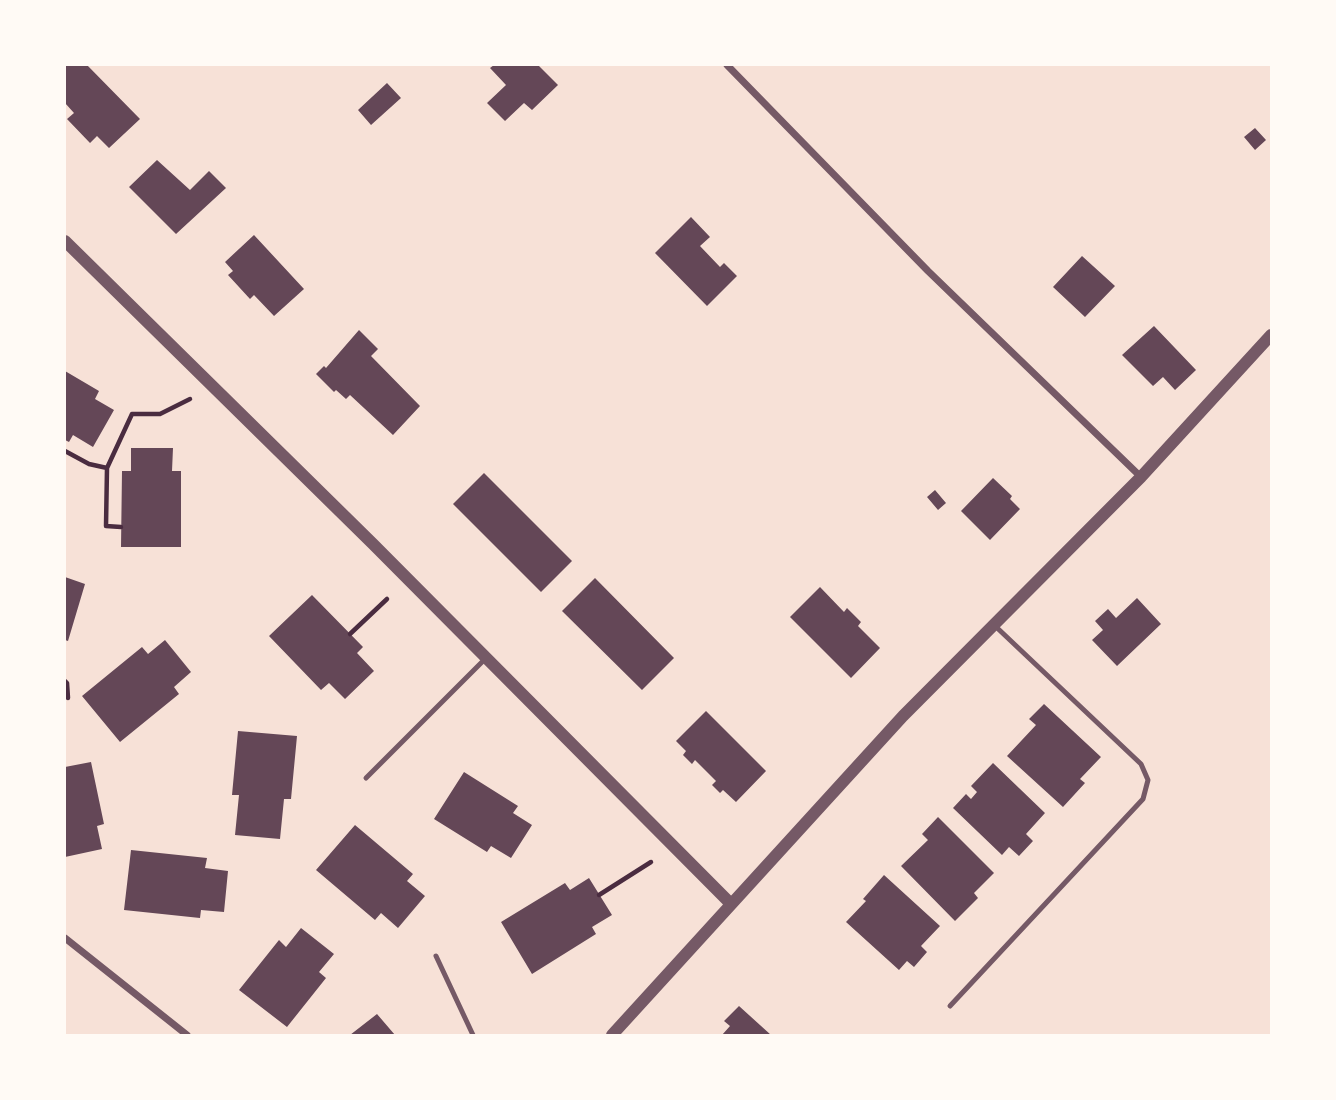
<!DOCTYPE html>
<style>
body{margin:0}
#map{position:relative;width:1336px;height:1100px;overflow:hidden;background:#f7e1d7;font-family:"Zilla Slab",serif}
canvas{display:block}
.frame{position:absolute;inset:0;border:66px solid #fffaf5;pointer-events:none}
</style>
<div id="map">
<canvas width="1336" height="1100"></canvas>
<div class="frame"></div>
</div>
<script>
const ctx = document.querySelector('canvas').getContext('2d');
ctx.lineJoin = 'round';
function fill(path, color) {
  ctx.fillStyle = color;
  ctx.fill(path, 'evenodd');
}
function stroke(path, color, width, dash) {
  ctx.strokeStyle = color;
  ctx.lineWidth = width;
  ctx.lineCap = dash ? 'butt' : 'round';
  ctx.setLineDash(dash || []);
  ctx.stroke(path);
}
const building = new Path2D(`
 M65,65h22l53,54 -31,29 -12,-12 -7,7 -23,-24 7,-6 -9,-10z
 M494,65h44l20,20 -26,25 -8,-7 -19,18 -18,-18 19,-18 -16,-17z
 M387,83l14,15 -30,27 -13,-15z
 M1255,128l11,12 -11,10 -11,-13z
 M157,160l33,30 19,-19 17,17 -50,46 -47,-47z
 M691,217l19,20 -10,9 20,21 4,-4 13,13 -30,30 -52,-53z
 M254,235l50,54 -30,27 -20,-21 -4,4 -22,-24 5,-4 -8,-9z
 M1082,256l33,30 -30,31 -32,-30z
 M1154,326l42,44 -21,20 -12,-13 -10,9 -31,-31z
 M359,330l19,19 -7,7 49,50 -27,29 -43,-40 -4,4 -10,-9 -2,2 -18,-18 8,-8 2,2z
 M65,371l34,20 -4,8 19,11 -21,37 -20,-12 -4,7 -4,-2z
 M131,448h42l-1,23h9v76h-60l1,-76h9z
 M484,473l88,88 -31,31 -88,-88z
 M993,478l19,18 -2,3 10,10 -30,31 -29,-29z
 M935,490l11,13 -8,7 -11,-13z
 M65,577l20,7 -17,57 -3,-1z
 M595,578l79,80 -32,32 -80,-79z
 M820,587l24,25 3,-4 14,14 -3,4 22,22 -29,30 -61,-61z
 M312,595l51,52 -6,6 17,18 -29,28 -16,-16 -8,7 -52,-54z
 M1137,598l24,26 -44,42 -25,-26 11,-10 -8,-9 13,-12 8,9z
 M165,640l26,32 -17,15 5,7 -59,48 -38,-46 60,-49 6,7z
 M1044,704l57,53 -21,22 5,4 -22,24 -56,-51 29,-31 -7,-6z
 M706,711l60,60 -30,31 -13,-12 -3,3 -8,-8 4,-4 -21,-21 -3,4 -9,-9 3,-4 -10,-10z
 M238,731l59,5 -6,63h-7l-4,40 -45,-4 4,-40h-7z
 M91,762l13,62 -7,2 5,23 -37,8v-90z
 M993,763l52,50 -19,21 7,7 -14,15 -10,-9 -7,8 -49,-47 13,-14 5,5 6,-7 -6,-6z
 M464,772l54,34 -5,7 19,12 -21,33 -20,-12 -4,6 -53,-33z
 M938,817l56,56 -20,20 4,5 -23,23 -54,-55 27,-26 -6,-6z
 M355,825l58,49 -6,7 18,15 -27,32 -17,-15 -6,7 -59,-50z
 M131,850l76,8 -2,10 23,3 -4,41 -23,-2 -1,8 -76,-8z
 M884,875l56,51 -19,20 6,6 -13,15 -7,-6 -8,9 -53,-48 20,-21 -3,-2z
 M589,878l23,37 -20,12 4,7 -64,40 -31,-52 64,-39 5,7z
 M301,928l33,26 -15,18 7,6 -39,49 -48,-37 40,-50 7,7z
 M739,1006l32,29h-49l8,-9 -6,-5z
 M377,1014l18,21h-45z`);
const path = new Path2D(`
 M65,451l24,13 18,4
 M121,527l-15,-1 1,-58 25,-54h28l30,-15
 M350,634l37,-35
 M65,681l2,2 1,15
 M599,895l52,-33`);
const service = new Path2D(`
 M366,778l120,-120
 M436,956l37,79
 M950,1006l193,-207 5,-19 -7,-16 -148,-140`);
const minor = new Path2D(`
 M727,65l201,206 213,206
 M65,938l122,97`);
const tertiary = new Path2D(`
 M65,241l308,303 358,360
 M612,1035l291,-319 238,-239 130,-142`);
fill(building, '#644757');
stroke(path, '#4a2c40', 4.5);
stroke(service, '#755966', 5);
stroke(minor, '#755966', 7);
stroke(tertiary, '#755966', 12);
</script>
